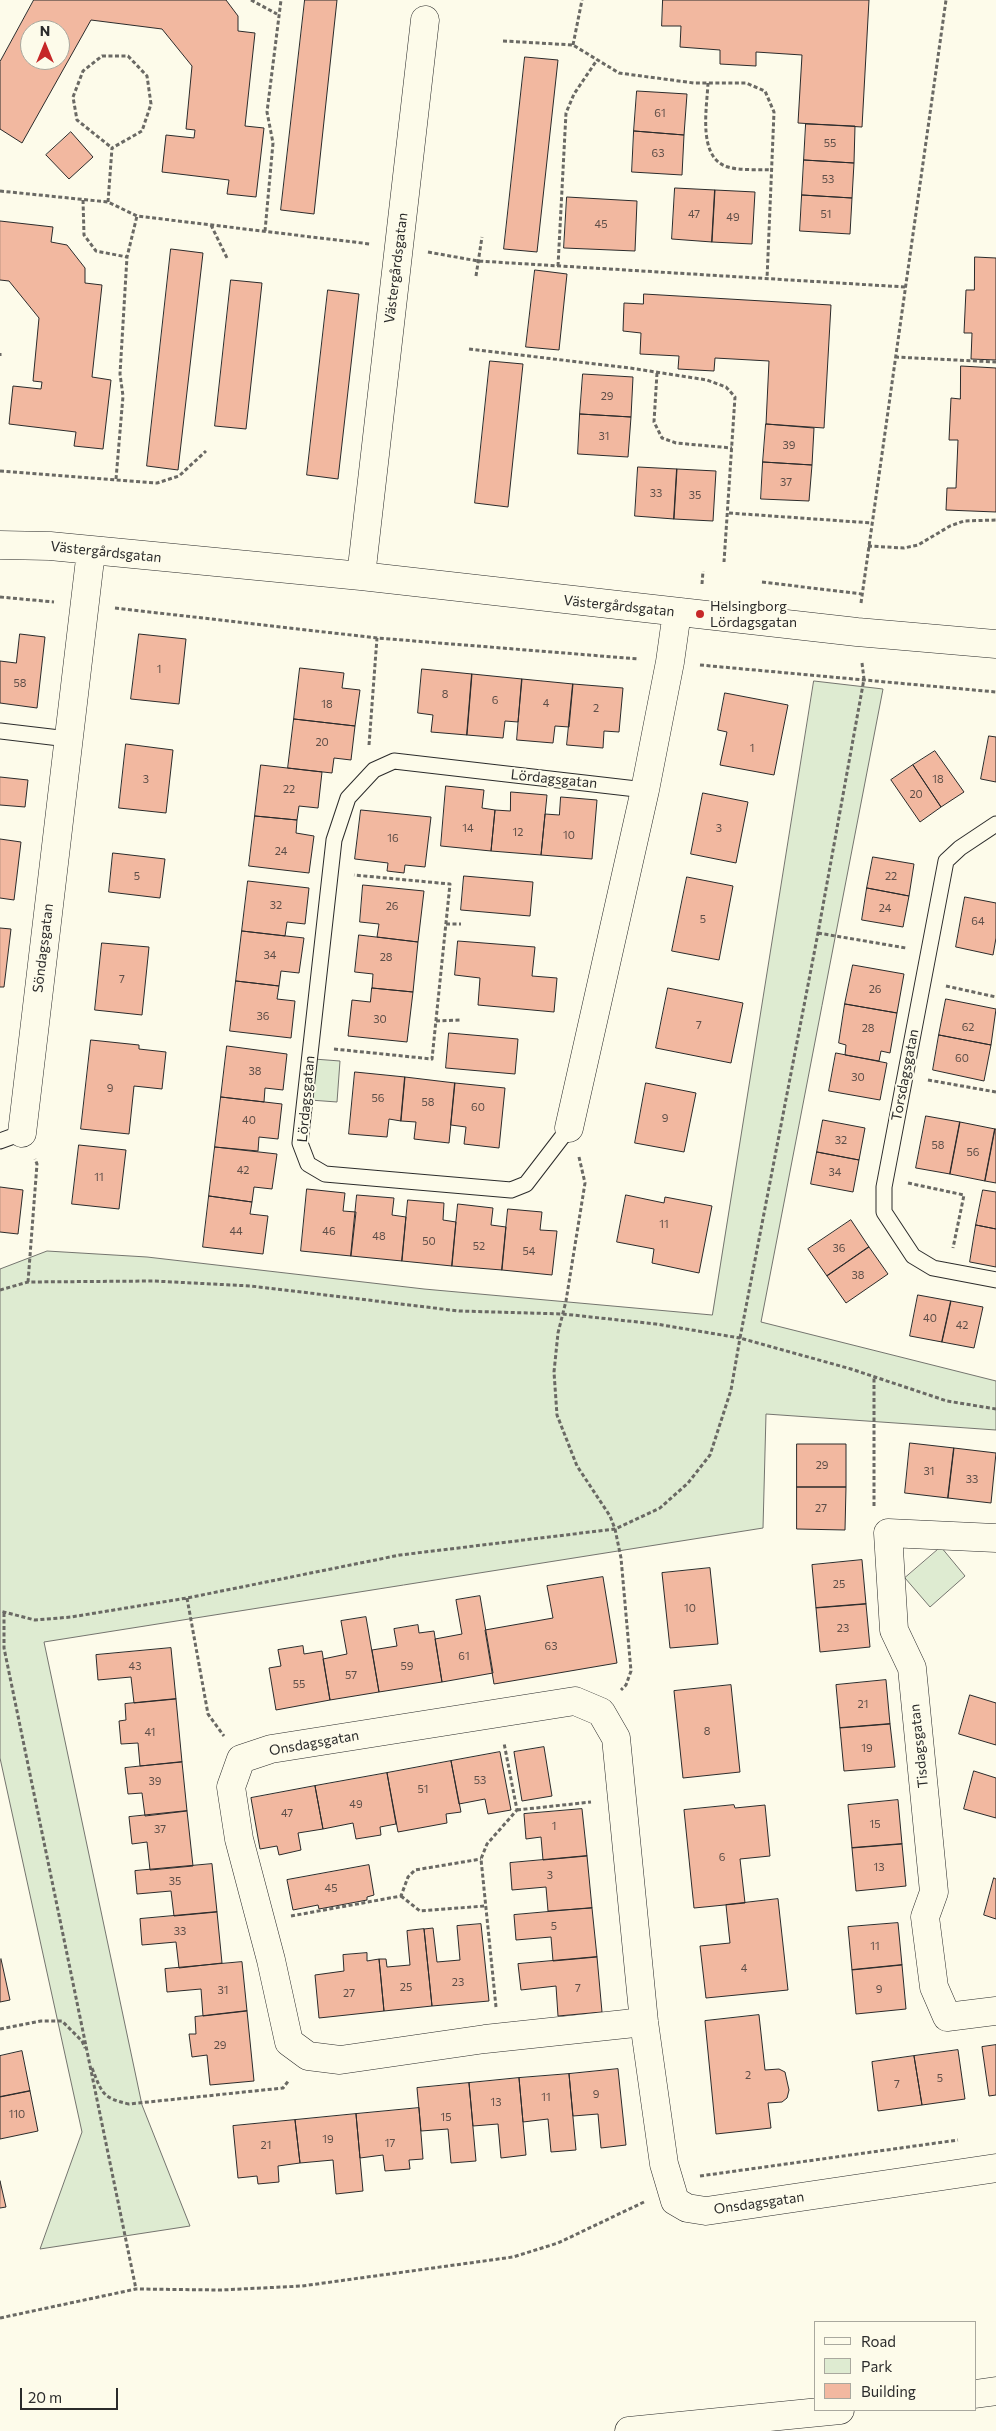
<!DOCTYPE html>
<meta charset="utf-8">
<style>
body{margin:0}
#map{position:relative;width:996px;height:2431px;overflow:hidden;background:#fdfbea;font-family:Commissioner,sans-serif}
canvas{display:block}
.legend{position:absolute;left:814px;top:2321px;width:162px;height:90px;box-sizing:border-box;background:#fdfbea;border:1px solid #a9a89e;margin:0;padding:6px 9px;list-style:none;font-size:15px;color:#2b2b2b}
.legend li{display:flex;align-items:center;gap:10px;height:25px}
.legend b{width:25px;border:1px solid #a9a89e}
.north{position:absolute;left:20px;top:20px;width:50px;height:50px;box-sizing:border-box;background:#fdfbea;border:1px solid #a9a89e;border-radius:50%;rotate:0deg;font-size:14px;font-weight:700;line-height:20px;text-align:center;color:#2b2b2b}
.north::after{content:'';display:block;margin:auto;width:18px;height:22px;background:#c62828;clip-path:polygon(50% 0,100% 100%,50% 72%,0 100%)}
.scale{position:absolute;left:20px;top:2388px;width:98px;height:22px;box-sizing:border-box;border:2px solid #2b2b2b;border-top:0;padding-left:6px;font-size:15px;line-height:18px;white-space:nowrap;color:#2b2b2b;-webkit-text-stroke:4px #fdfbea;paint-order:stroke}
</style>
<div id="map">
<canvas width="996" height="2431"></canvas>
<ul class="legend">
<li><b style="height:6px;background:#fdfbea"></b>Road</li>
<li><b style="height:14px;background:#deebd1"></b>Park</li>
<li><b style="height:14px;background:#f2b8a0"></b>Building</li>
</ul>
<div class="north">N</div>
<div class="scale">20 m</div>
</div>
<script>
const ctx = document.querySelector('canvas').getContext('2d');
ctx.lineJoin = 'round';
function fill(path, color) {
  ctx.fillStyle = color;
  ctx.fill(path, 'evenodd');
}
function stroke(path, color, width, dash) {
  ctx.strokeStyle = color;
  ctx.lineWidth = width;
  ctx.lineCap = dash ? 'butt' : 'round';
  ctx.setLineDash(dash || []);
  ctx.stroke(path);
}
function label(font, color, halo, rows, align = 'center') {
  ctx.font = font + ' Commissioner,sans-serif';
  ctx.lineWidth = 4;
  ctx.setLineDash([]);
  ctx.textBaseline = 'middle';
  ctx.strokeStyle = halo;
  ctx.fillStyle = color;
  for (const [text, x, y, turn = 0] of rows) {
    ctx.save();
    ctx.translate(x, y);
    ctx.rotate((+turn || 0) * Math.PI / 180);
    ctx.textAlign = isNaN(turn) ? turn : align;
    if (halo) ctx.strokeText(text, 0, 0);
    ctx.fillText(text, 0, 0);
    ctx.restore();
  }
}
const green = new Path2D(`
 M814,681l69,8 -122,633 235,59v49l-230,-16 -3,114 -719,114 98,463 48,121 -150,23 42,-117 -82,-374v-489l47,-18 100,6 277,32 288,26z
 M314,1059l26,2 -3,41 -27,-2z
 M941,1547l24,29 -35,31 -25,-29z`);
const building = new Path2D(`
 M34,0h192l12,16v15l17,2 -10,93 19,2 -8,69 -29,-3 2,-14 -67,-8 4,-37 28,3 1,-8 -9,-1 6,-63 -30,-37 -71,-9 -69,123 -22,-14v-67zM30,30h30v30h-30z
 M305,0h32l-23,214 -33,-4z
 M663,0h206l-7,127 -64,-4 4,-68 -46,-3v14l-36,-2v-14l-40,-3 1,-21h-19z
 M525,57l33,3 -21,192 -33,-3z
 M637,91l50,3 -3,41 -50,-4z
 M806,124l49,2 -1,37 -50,-3z
 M634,131l50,4 -2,40 -50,-3z
 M71,132l22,25 -24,22 -23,-24z
 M804,160l50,3 -2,35 -50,-3z
 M675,188l40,2 -3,52 -40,-3z
 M715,190l40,2 -3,52 -40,-2z
 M802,195l50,3 -2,36 -50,-3z
 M567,197l70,4 -2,50 -71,-3z
 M0,221l53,6 -2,15 16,3 18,23v15l17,2 -10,92 19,3 -8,69 -29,-3 2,-14 -67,-8 4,-38 28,3 1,-7 -9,-1 6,-63 -30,-37 -9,-1z
 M171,249l32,4 -25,217 -31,-4z
 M975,257l21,1v102l-25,-1 1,-26h-8l2,-43h8z
 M535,270l32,4 -8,76 -33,-3z
 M231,280l31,3 -16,146 -31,-3z
 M328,290l31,4 -21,185 -31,-4z
 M644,294l187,11 -7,123 -58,-4 3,-63 -54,-3 -1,13 -36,-2 1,-13 -39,-2 1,-21 -18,-2 1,-28 19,1z
 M490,361l33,3 -15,143 -33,-4z
 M961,366l35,2v144l-50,-2 1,-22h9l2,-48h-9l2,-42 9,1z
 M583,374l50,3 -2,40 -51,-3z
 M580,414l51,3 -3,40 -50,-3z
 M766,424l48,4 -2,37 -49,-3z
 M763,462l49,3 -3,36 -48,-2z
 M638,467l39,2 -3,50 -39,-3z
 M677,469l39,2 -3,50 -39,-2z
 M20,634l25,3 -8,71 -37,-5v-42l16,2z
 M139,634l47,5 -7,65 -48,-5z
 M300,668l44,5 -2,15 18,2 -5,36 -61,-7z
 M422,669l50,5 -5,61 -36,-3 2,-17 -15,-2z
 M472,674l50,5 -4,43 -13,-1 -2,17 -36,-3z
 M522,679l51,5 -4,43 -14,-1 -2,17 -36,-3z
 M573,684l50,4 -4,44 -15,-1 -1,17 -36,-3z
 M725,693l63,12 -14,70 -54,-10 7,-33 -9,-2z
 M294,719l61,7 -4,34 -17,-2 -2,15 -44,-5z
 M989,736l7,1v45l-15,-3z
 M126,744l47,6 -7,63 -47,-5z
 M935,751l29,41 -23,15 -28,-42z
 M261,765l61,7 -4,36 -19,-2 -2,14 -42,-4z
 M913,765l28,42 -21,15 -29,-42z
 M0,777l28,3 -3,27 -25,-2z
 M446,786l38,4 -2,18 13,2 -4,41 -50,-5z
 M511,792l36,3 -6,60 -50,-4 4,-41 15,1z
 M703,793l45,9 -12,61 -45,-9z
 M561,797l36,3 -5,59 -51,-4 4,-41 14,1z
 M361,810l70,7 -6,50 -20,-2 -1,8 -17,-2 1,-8 -33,-4z
 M255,816l42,4 -1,13 18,3 -5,37 -60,-7z
 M0,839l21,3 -7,58 -14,-2z
 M113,853l52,6 -5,39 -51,-6z
 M873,857l41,7 -5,32 -42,-8z
 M464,876l69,6 -3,34 -69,-6z
 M687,877l46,9 -14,74 -47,-9z
 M248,881l61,7 -4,36 -18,-2 -2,14 -43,-5z
 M363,885l61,6 -6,51 -41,-5 2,-13 -19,-2z
 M867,888l42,8 -6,31 -41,-7z
 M965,897l31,6v35l-3,17 -37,-8z
 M0,928l11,1 -7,58h-4z
 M242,931l62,7 -5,35 -18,-2 -2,15 -43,-5z
 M359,935l59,7 -5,50 -41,-4 1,-14 -18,-2z
 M458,941l77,6 -3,29 25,2 -3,34 -76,-7 2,-27 -25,-3z
 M102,943l47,4 -7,68 -47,-5z
 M853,965l51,9 -7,39 -52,-9z
 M236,981l43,5 -2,13 18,2 -4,37 -61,-7z
 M372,988l41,4 -6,50 -59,-6 4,-36 18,2z
 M668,988l75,15 -12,60 -75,-15z
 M946,999l50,10 -5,36 -52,-10z
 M845,1004l52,9 -7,40 -9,-2 -2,10 -34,-6 1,-10 -7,-2z
 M449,1033l69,6 -3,35 -69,-6z
 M939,1035l52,10 -7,36 -51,-11z
 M91,1040l48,5v4l27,3 -4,37 -28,-3 -5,48 -48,-5z
 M227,1046l60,8 -4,36 -18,-2 -1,14 -43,-5z
 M836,1053l51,10 -7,37 -51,-9z
 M355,1072l50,5 -4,44 -12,-2 -2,18 -38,-3z
 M405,1077l50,6 -6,60 -35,-4 2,-17 -15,-1z
 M455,1083l50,5 -6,60 -35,-4 2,-17 -15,-2z
 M646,1083l50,10 -12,59 -49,-9z
 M221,1097l61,7 -4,35 -19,-2 -1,14 -43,-4z
 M926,1116l34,6 -10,52 -34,-6z
 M823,1120l42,8 -6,32 -42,-8z
 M960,1122l35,7 -10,52 -35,-7z
 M995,1129h1v54l-11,-2z
 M79,1145l47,5 -7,59 -47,-5z
 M215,1147l62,7 -5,35 -18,-2 -2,15 -43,-6z
 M817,1152l42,8 -6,32 -42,-8z
 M0,1187l23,3 -5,44 -18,-2z
 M307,1189l38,4 -2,18 13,1 -5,44 -50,-5z
 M983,1190l13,2v37l-20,-4z
 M357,1195l37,3 -2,17 14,2 -4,44 -51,-5z
 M626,1195l38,8 1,-6 47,9 -13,67 -47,-10 2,-14 -37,-7z
 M209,1196l43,6 -2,12 18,2 -5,38 -60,-7z
 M408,1200l36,3 -1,17 13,2 -4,44 -50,-5z
 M458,1204l35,4 -2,17 15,2 -4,43 -50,-4z
 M508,1209l34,3 -2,18 17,1 -5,44 -50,-5z
 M851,1220l18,27 -42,29 -19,-27z
 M976,1225l20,4v38l-26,-5z
 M869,1247l19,27 -42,29 -19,-27z
 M918,1295l33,6 -9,41 -32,-6z
 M951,1301l32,6 -9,41 -32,-6z
 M910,1443l44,5 -6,50 -43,-5z
 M797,1444h49v43h-49z
 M954,1448l42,5 -5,50 -43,-5z
 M797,1487h49l-1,43 -48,-1z
 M862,1560l4,44 -50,4 -4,-43z
 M710,1568l8,76 -48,4 -8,-75z
 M603,1577l14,86 -123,21 -9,-54 68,-12 -6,-32z
 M480,1596l13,77 -51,9 -7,-43 27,-5 -6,-34z
 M866,1604l4,43 -50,5 -4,-44z
 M366,1617l13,75 -49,8 -7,-41 24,-5 -6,-33z
 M418,1625l1,8 15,-2 8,51 -63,10 -7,-42 25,-4 -3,-17z
 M303,1646l1,8 18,-3 8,49 -54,10 -7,-42 12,-2 -3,-16z
 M171,1648l5,51 -42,4 -3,-26 -33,3 -2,-25z
 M886,1680l4,44 -50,4 -4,-43z
 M731,1685l9,87 -57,6 -9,-87z
 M970,1695l26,8v42l-37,-11z
 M176,1699l6,63 -42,4 -2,-23 -17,1 -2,-23 7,-1 -1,-16z
 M890,1724l5,43 -51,4 -4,-43z
 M544,1747l8,49 -30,5 -8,-49z
 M500,1752l11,58 -23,4 -3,-15 -26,5 -8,-43z
 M451,1761l10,51 -15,2 1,9 -49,9 -11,-59z
 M182,1762l5,49 -42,5 -3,-23 -14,1 -3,-26z
 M974,1771l22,7v40l-32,-9z
 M387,1773l9,51 -16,3 1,8 -25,4 -3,-16 -30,6 -8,-43z
 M315,1786l8,43 -25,4 3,17 -22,5 -2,-9 -17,3 -9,-51z
 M898,1800l4,44 -50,4 -4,-43z
 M734,1805l1,3 30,-3 5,51 -30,3 5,44 -51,5 -10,-98z
 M582,1809l5,47 -44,4 -2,-23 -15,2 -2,-25z
 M187,1811l6,55 -43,4 -3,-28 -15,2 -3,-27z
 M902,1844l4,42 -50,5 -4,-43z
 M587,1856l5,52 -44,3 -2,-24 -34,3 -2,-27z
 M212,1864l5,48 -43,4 -3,-25 -34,3 -2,-23z
 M369,1865l5,30 -7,2v3l-48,9 -1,-4 -25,5 -6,-30z
 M994,1878l2,1v40l-12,-4z
 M778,1899l10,91 -82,8 -6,-52 30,-3 -4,-38z
 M592,1908l5,49 -44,4 -2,-24 -35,3 -2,-25z
 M217,1912l5,51 -43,5 -3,-26 -34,3 -2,-26z
 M898,1923l4,42 -50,5 -4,-43z
 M481,1924l8,77 -57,5 -8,-77 9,-1 4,34 23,-2 -3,-34z
 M424,1929l8,77 -48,5 -5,-52h7l1,8 23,-2 -3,-34z
 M367,1953v8l12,-2 5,52 -65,7 -4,-43 29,-4 -1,-16z
 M597,1957l5,55 -44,4 -2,-30 -35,4 -3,-26z
 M1,1959l9,41 -10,2v-42z
 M242,1962l5,49 -44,5 -2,-27 -34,3 -2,-23z
 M902,1965l4,44 -50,5 -4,-44z
 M247,2011l7,70 -44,4 -3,-30 -15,2 -3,-23h7l-1,-17z
 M759,2015l6,55 14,-1 6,3 4,18 -2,8 -5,4 -14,1 3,25 -55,6 -11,-113z
 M996,2045v50l-7,1 -7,-49z
 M958,2050l7,49 -43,6 -8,-49z
 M22,2051l8,40 -30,6v-41z
 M914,2056l8,49 -44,6 -6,-49z
 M618,2069l8,76 -25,3 -3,-34 -25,2 -4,-42z
 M569,2074l7,76 -25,2 -3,-33 -25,3 -4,-44z
 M519,2078l7,77 -25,3 -3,-34 -25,2 -4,-43z
 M469,2083l7,78 -25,2 -3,-34 -27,2 -4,-43z
 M30,2091l8,40 -38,8v-42z
 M419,2108l4,51 -14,1 1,9 -25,2 -2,-16 -23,3 -4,-44z
 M356,2114l7,77 -27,3 -3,-34 -33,3 -5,-43z
 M295,2120l5,43 -22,3 1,16 -21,2 -1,-8 -19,2 -5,-52z
 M0,2181l6,26 -6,1z`);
const path = new Path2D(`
 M251,0l26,14
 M503,41l70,4 46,28 75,10h52l19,8 9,21 -7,167
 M573,45l9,-45
 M708,83c-1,25 -11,75 20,84 13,4 30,2 44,3
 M0,191l108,11 29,14 233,28
 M83,200l1,35 12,16 31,6
 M108,202l4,-54 30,-17 9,-27 -4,-28 -19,-20h-26l-19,15 -10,26 4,23 35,28
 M211,225l17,35
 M265,231l8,-88 -6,-31 14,-112
 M428,252l50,9 427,26
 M558,266l8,-153 8,-19 23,-34
 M476,276l6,-39
 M469,349l161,19 77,12 19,7 9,10 -11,165
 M0,353v3
 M895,357l101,5
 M657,373l-3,49 8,16 14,5 56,5
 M0,471l157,12 22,-7 27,-25
 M116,479l7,-83 -3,-22 7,-117 10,-41
 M729,513l143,10
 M868,546l36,2 14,-3 32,-19 14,-5 32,-1
 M762,582l100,12
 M702,584l1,-13
 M0,597l54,5
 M861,603l85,-603
 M115,608l262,30 262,21
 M862,663l2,16 -46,254 -78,405 111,31 96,32 49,8
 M700,665l296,27
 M369,745l8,-107
 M446,924h15
 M818,933l88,15
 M946,986l50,11
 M436,1021l25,-1
 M334,1049l98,10 18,-175 -96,-9
 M928,1080l68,12
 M579,1157l6,26 -19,118 -8,32 -4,39 3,43 20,51 33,50 5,13 6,29 10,113 -5,14 -5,5
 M908,1183l56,12 -11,53
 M28,1282l9,-118 -2,-5
 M0,1290l28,-8 126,-1 97,5 208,25 104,3 93,10 84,14 -9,52 -21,65 -22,28 -28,25 -45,21 -215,26 -213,43 -116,19 -36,3 -35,-9
 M874,1506v-130
 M187,1598l21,116 16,22
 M4,1613v35l132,641
 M517,1810l74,-8
 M401,1896l19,15 65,-5
 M291,1916l110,-20 7,-19 7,-7 66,-11
 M496,2007l-15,-148 6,-15 30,-34 -13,-67
 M0,2029l41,-8h21l20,20 3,7
 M92,2068c10,25 10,30 37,36l154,-16 6,-8
 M700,2176l258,-36
 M0,2318l136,-29 85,1 81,-4 211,-29 45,-14 86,-41`);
const lane = new Path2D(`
 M0,731l68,8
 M996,824l-36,24 -14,13 -62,326v25l29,44 20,12 63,12
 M569,1128l-43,56 -15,6 -186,-16 -17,-10 -8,-21 34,-303 14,-42 26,-28 20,-9 251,29
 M0,1141l22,-8`);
const street = new Path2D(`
 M0,545l50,1 311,30 496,56 139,12
 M361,576l64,-556
 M569,1128l76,-338 25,-128 7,-50
 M22,1133l69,-582
 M996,1538l-108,-5 6,97 18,38 22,224 -9,25 9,70 13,30 49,-6
 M644,2022l-159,17 -145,21 -32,-4 -19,-14 -18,-82 -32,-121 -8,-52 10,-28 30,-10 304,-48 26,11 15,26 28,284 20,142 11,37 12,7 19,3 290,-43`);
const secondary = new Path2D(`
 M975,2394l21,-3
 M629,2431l211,-21`);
const markers = [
 [700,614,5,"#c62828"]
];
const numberNames = [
 ["61",660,113],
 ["55",830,143],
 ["63",658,153],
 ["53",828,179],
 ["47",694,214],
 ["51",826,214],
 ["49",733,217],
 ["45",601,224],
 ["29",607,396],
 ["31",604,436],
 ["39",789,445],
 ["37",786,482],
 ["33",656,493],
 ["35",695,495],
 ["1",159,669],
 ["58",20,683],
 ["8",445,694],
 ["6",495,700],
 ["4",546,703],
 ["18",327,704],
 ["2",596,708],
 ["20",322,742],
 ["1",752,748],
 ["3",146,779],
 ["18",938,779],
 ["22",289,789],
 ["20",916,794],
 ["14",468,828],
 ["3",719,828],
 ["12",518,832],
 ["10",569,835],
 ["16",393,838],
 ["24",281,851],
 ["5",137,876],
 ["22",891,876],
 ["32",276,905],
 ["26",392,906],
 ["24",885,908],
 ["5",703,919],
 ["64",978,921],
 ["34",270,955],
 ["28",386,957],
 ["7",122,979],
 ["26",875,989],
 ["36",263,1016],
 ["30",380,1019],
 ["7",699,1025],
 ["62",968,1027],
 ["28",868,1028],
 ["60",962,1058],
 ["38",255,1071],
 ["30",858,1077],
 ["9",110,1088],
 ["56",378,1098],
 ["58",428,1102],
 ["60",478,1107],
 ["9",665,1118],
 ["40",249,1120],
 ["32",841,1140],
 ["58",938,1145],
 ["56",973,1152],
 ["42",243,1170],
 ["34",835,1172],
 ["11",99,1177],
 ["11",664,1224],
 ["44",236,1231],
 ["46",329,1231],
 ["48",379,1236],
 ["50",429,1241],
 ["52",479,1246],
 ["36",839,1248],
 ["54",529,1251],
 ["38",858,1275],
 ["40",930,1318],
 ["42",962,1325],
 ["29",822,1465],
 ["31",929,1471],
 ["33",972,1479],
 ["27",821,1508],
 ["25",839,1584],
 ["10",690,1608],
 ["23",843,1628],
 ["63",551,1646],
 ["61",464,1656],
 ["43",135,1666],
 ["59",407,1666],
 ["57",351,1675],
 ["55",299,1684],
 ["21",863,1704],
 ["8",707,1731],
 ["41",150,1732],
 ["19",867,1748],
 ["53",480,1780],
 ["39",155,1781],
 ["51",423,1789],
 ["49",356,1804],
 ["47",287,1813],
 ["15",875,1824],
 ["1",554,1826],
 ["37",160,1829],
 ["6",722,1857],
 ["13",879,1867],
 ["3",550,1875],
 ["35",175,1881],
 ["45",331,1888],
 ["5",554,1926],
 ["33",180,1931],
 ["11",875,1946],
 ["4",744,1968],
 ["23",458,1982],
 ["25",406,1987],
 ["7",578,1988],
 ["9",879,1989],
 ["31",223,1990],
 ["27",349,1993],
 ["29",220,2045],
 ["2",748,2075],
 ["5",940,2078],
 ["7",897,2084],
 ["9",596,2094],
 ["11",546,2097],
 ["13",496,2102],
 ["110",17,2114],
 ["15",446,2117],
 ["19",328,2139],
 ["17",390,2143],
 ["21",266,2145]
];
const streetNames = [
 ["Västergårdsgatan",396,268,-83],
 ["Västergårdsgatan",106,552,6],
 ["Västergårdsgatan",619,606,6],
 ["Lördagsgatan",554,779,6],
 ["Söndagsgatan",43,948,-83],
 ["Torsdagsgatan",905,1075,-79],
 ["Lördagsgatan",306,1099,-85],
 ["Onsdagsgatan",314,1743,-10],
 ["Tisdagsgatan",919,1746,-96],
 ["Onsdagsgatan",759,2203,-8]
];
const poiNames = [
 ["Helsingborg",710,606],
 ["Lördagsgatan",710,622]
];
fill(green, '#deebd1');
stroke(green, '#74746e', 1);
fill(building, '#f2b8a0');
stroke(building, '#2b2b2b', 1);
stroke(lane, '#2b2b2b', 17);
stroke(street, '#2b2b2b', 29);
stroke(secondary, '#2b2b2b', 29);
stroke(path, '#6a6964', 3, [4, 2.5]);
stroke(lane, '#fdfbea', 15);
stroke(street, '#fdfbea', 28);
stroke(secondary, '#fdfbea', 28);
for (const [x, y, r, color] of markers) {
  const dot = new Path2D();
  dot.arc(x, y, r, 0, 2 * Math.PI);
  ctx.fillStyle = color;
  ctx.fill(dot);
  stroke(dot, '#fdfbea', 2);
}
label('11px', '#5d4e48', null, numberNames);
label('14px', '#2b2b2b', '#fdfbea', streetNames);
label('14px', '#2b2b2b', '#fdfbea', poiNames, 'left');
</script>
